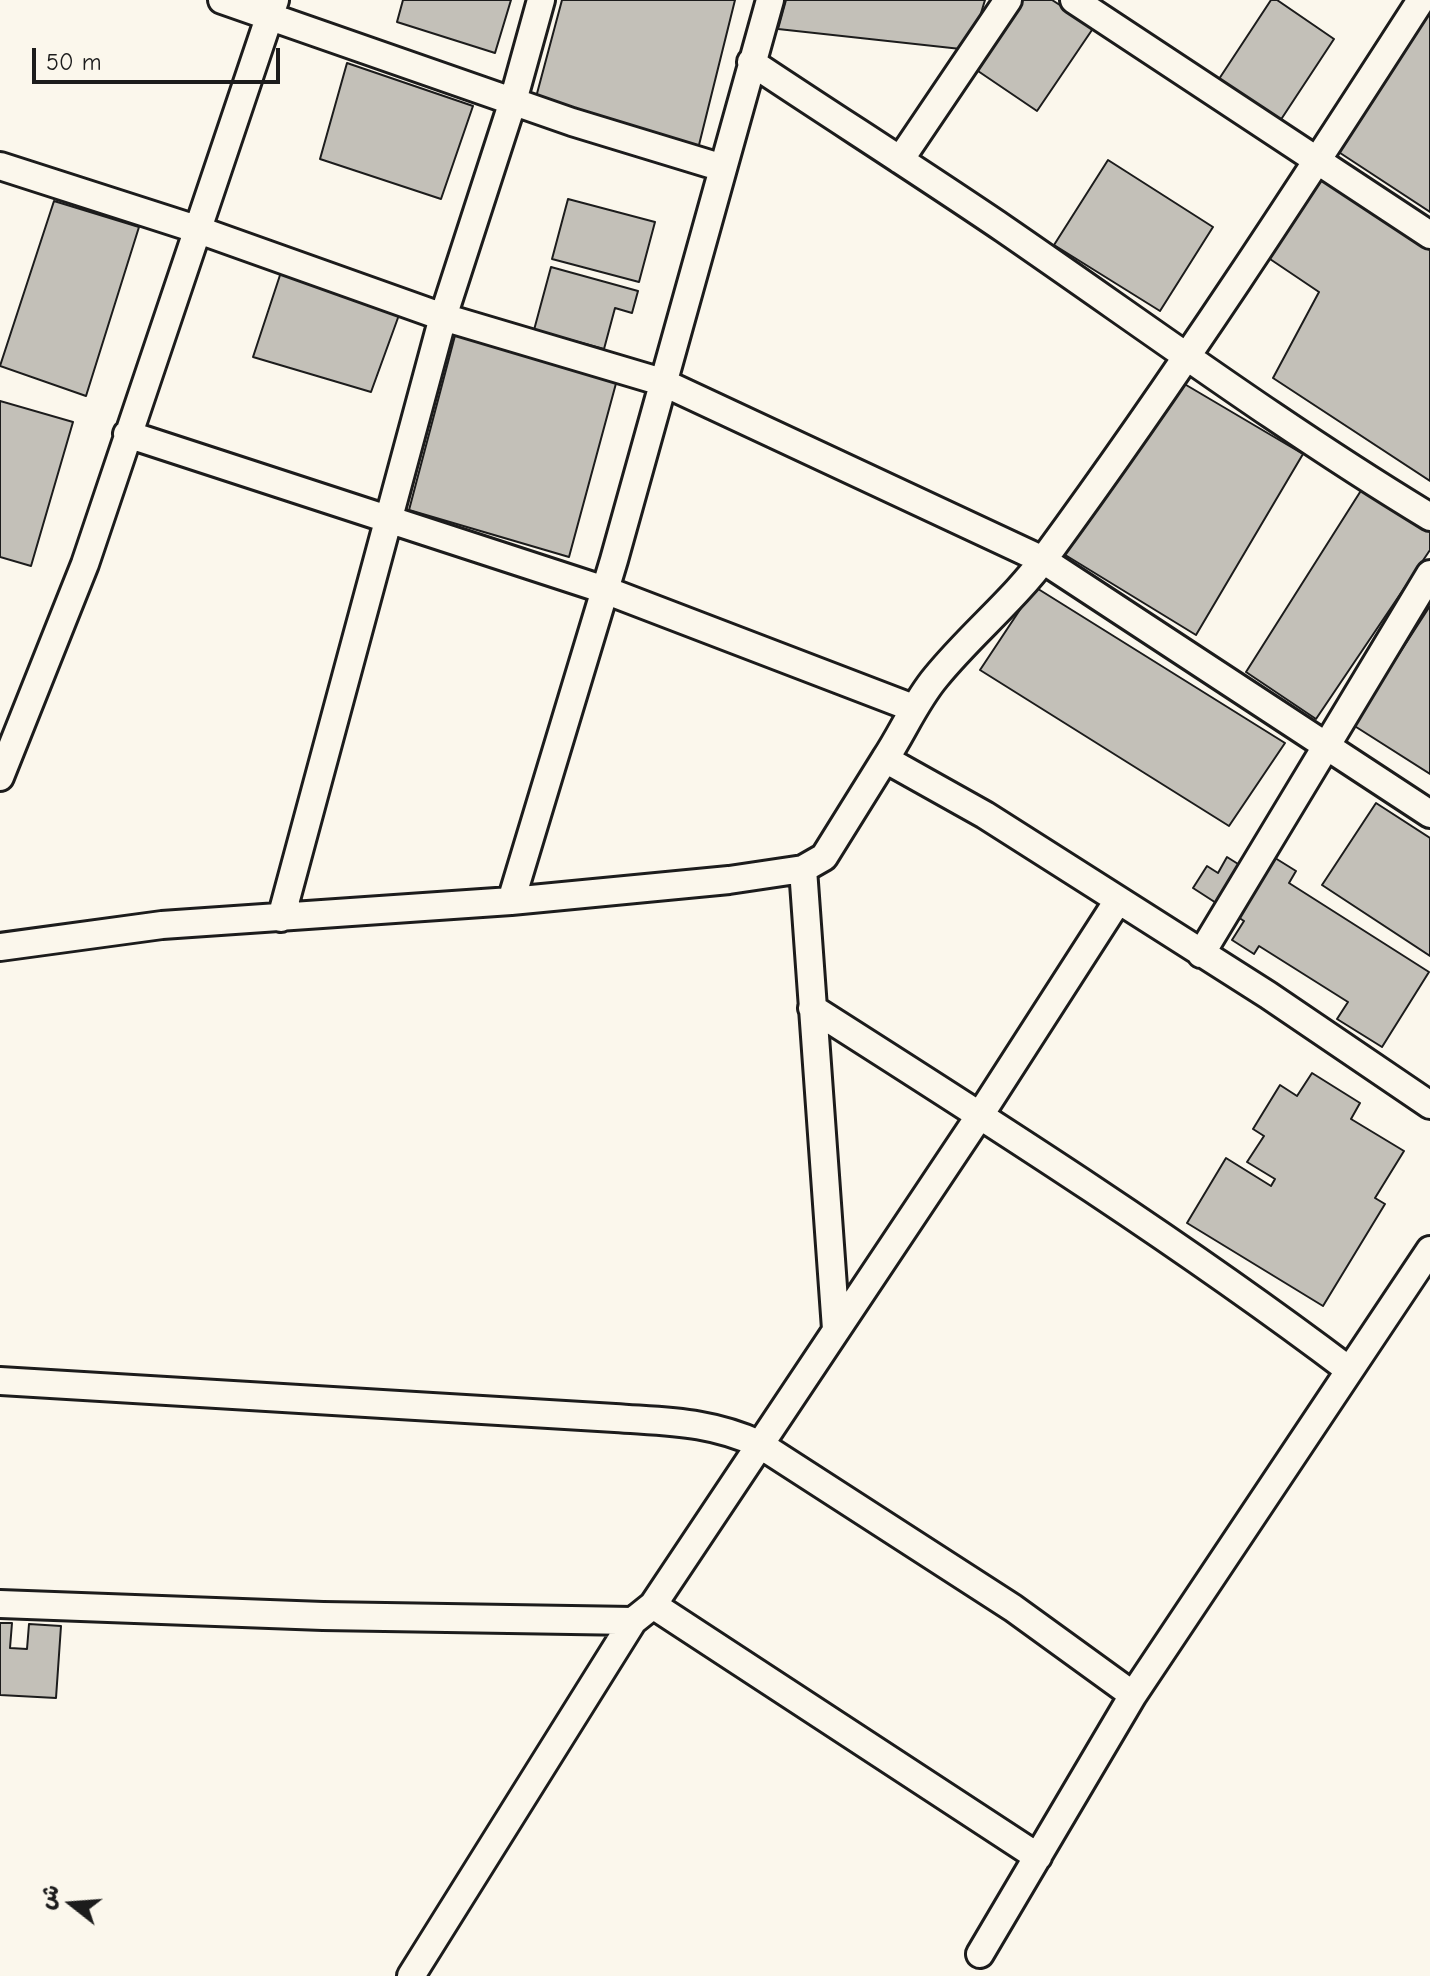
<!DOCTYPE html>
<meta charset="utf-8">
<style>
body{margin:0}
#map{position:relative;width:1430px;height:1976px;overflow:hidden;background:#fbf7ec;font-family:"Comic Neue","Playpen Sans Arabic",sans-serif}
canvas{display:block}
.north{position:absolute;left:32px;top:1864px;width:80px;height:80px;-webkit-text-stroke:6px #fbf7ec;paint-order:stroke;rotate:287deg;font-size:22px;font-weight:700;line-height:32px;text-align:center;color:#1c1c1c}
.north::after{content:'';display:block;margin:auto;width:28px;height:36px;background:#1c1c1c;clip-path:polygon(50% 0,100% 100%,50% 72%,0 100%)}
.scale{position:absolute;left:32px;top:48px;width:248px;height:36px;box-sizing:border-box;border:4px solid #1c1c1c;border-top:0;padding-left:10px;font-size:24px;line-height:28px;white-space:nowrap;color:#1c1c1c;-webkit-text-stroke:6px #fbf7ec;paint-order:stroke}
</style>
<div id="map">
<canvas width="1430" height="1976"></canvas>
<div class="north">ش</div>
<div class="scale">50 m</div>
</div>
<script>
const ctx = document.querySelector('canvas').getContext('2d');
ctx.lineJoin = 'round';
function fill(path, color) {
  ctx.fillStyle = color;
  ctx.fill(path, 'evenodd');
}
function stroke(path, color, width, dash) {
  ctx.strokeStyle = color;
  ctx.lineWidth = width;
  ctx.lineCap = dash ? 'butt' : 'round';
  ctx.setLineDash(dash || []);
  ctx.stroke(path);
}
const building = new Path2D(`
 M403,0h108l-16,53 -98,-31z
 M562,0h173l-37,149 -163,-48z
 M786,0h199l-15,50 -192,-21z
 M1019,0h33l42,27 -57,84 -62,-42z
 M1271,0h6l57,39 -54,82 -61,-42z
 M1430,0v212l-99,-65z
 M347,63l126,43 -32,93 -121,-40z
 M1108,160l105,67 -53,84 -106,-66z
 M1318,172l112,73v236l-157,-103 46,-86 -55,-37z
 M568,199l87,23 -16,60 -87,-23z
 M54,201l85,26 -53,169 -86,-30z
 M284,263l119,41 -32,88 -118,-35z
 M551,267l87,24 -6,22 -17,-5 -11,41 -70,-19z
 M457,328l161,48 -49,181 -160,-47z
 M1176,379l127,75 -107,181 -134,-82z
 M0,401l73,21 -42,144 -31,-9z
 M1362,489l68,38v23l-114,169 -70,-47z
 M1035,587l250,156 -56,83 -249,-156z
 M1430,606v168l-77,-49z
 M1376,803l54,35v118l-108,-71z
 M1259,848l37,23 -7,12 140,89 -47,75 -45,-28 11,-17 -89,-56 -5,8 -22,-14 12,-19 -51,-33 14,-22 11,7 9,-16 19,12z
 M1312,1073l48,30 -9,16 53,32 -29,47 10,6 -62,102 -136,-83 39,-65 45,28 4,-7 -28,-17 17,-26 -11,-7 27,-44 17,11z
 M0,1623h12l-2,25 17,1 2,-25 32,2 -5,72 -56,-3z`);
const minor = new Path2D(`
 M222,0l350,122 151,46
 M1074,0l356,235
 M1421,0c-121,188 -243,376 -375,556 -32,44 -76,79 -110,121 -21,25 -33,55 -51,82l100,56 283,180 162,110
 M751,62c84,56 169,110 253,167 141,97 279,199 426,288
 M900,160l108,-160
 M0,166l196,63 247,88 219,65 381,178 387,254
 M127,434l478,156 308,118
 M0,777l85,-213 190,-564
 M803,869l33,460
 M511,901l103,-341 156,-560
 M281,918l162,-601 70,-216 28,-101
 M0,947l162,-22 349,-24 218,-21 74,-11 21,-12 61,-98
 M1201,954l229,-380
 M812,1008c182,116 365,232 537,362
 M0,1381l615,37c53,4 94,3 144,26l254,164 120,87
 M0,1604l323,12 310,5
 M653,1605l385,252
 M980,1954l153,-259 297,-445
 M411,1976l222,-355 20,-16 327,-490 137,-213`);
fill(building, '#c3c0b8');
stroke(building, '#1c1c1c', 2);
stroke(minor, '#1c1c1c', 32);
stroke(minor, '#fbf7ec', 26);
</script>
